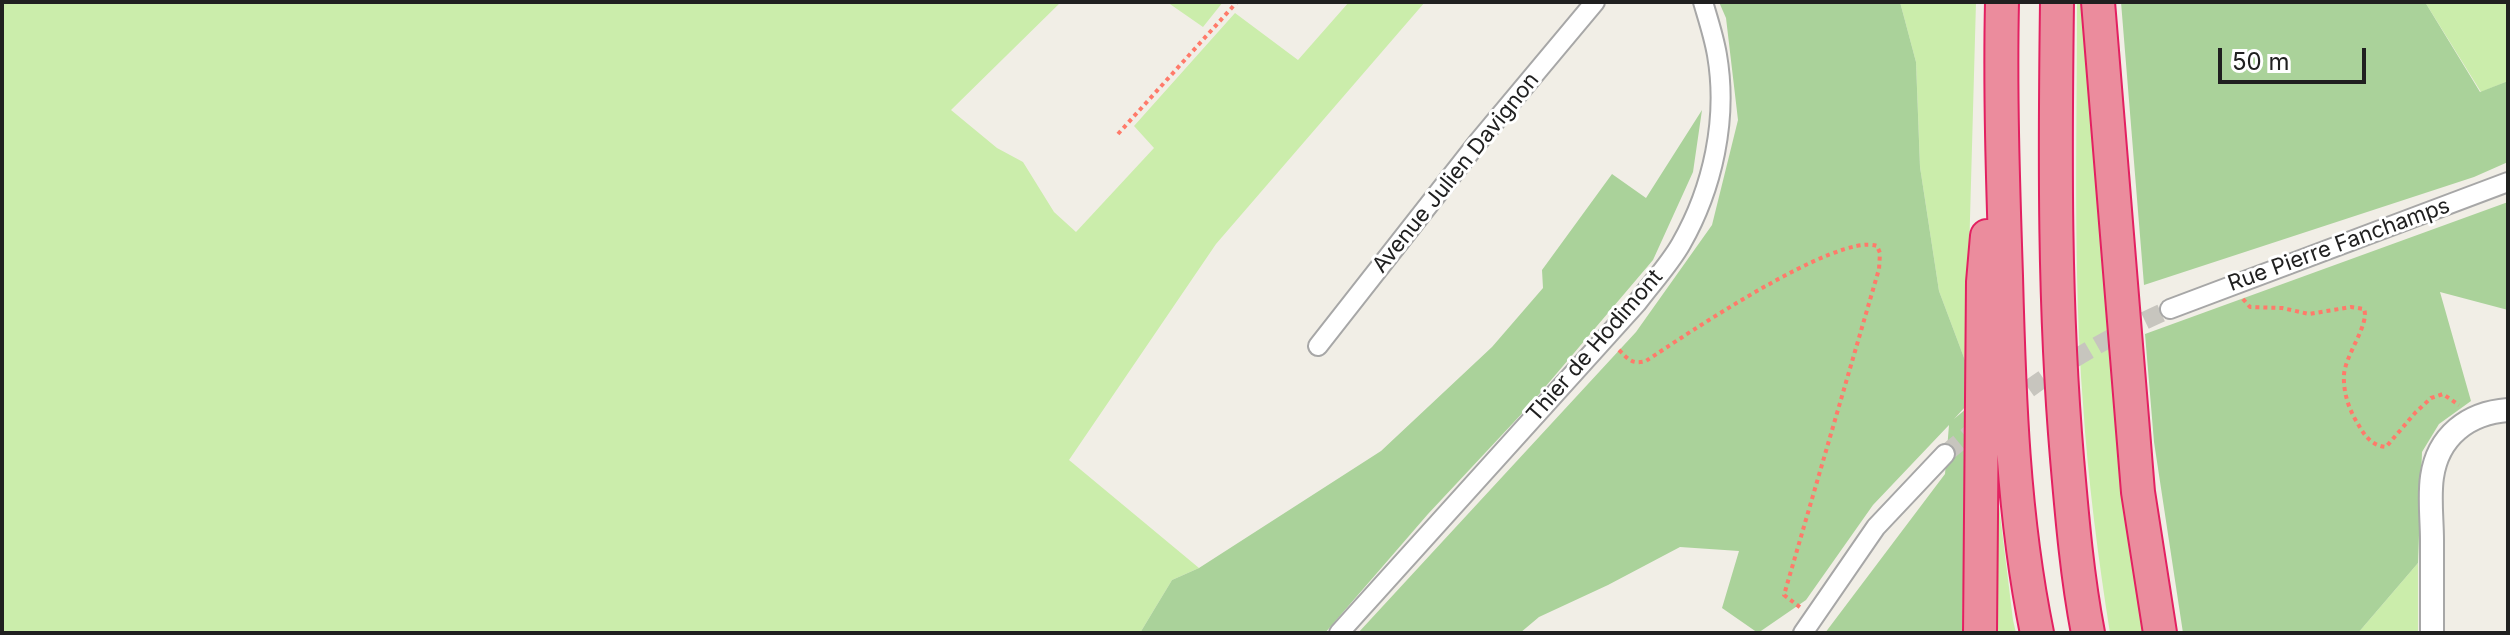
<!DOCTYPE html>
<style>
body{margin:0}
#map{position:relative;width:2510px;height:635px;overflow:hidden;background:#f1eee6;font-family:Inter,sans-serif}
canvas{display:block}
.frame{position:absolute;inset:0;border:4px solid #202020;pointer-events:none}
.scale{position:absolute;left:2218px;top:48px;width:148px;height:36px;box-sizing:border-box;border:4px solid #202020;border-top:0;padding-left:10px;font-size:24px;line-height:28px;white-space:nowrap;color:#202020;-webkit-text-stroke:6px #fff;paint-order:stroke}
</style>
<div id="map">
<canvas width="2510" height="635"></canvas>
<div class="frame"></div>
<div class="scale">50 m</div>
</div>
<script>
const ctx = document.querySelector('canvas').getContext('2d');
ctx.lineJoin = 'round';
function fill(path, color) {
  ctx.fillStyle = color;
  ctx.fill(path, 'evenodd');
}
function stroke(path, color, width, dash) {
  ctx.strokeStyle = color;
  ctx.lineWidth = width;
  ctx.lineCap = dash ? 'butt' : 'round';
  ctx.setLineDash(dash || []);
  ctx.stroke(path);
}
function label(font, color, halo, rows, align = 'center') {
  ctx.font = font + ' Inter,sans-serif';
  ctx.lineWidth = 6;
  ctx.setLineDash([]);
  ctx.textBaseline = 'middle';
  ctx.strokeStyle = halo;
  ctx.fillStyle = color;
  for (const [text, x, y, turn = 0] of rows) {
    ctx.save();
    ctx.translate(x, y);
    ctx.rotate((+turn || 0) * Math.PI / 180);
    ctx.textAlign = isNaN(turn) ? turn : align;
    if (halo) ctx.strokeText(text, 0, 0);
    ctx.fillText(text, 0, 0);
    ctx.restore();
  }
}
const grass = new Path2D(`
 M2,2h1059l-110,108 46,38 26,14 31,50 22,20 78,-84 -20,-22 101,-113 63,47 51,-58h76l-209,242 -147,216 130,108 -27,12 -32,53h-1138z
 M1167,2h56l-20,25z
 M1900,2h76l-10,361 -27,-72 -19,-124 -4,-105z
 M2077,2h10l60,631h-37c-12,-76 -22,-153 -27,-229 -10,-134 -6,-268 -6,-402z
 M2425,2h83v79l-27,11z
 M1998,498l15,122 3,13h-20z
 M2418,563v70h-60z`);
const forest = new Path2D(`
 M1719,2h181l16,60 4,105 19,124 27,72v43l-12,13 13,-11 -5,225h-137l120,-159 4,-49 -76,80 -67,95 -48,33 -36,-25 17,-57 -59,-4 -72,38 -69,32 -19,16h-162l278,-301 76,-107 26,-105 -12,-102z
 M2121,2h304l55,90 28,-11v81l-34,15 -330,108z
 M1702,110l-9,62 -40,88 -124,146 -101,108 -103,119h-185l32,-53 27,-12 182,-117 111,-104 51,-59 -1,-18 70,-96 34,24z
 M2508,202v108l-68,-18 31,109 -32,23 -17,28 -4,111 -60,70h-175l-29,-191 -9,-108z`);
const minorTunnel = new Path2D(`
 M2007,405c51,-39 104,-70 163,-96
 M1945,454l38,-31`);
const path = new Path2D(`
 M1118,134l119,-132
 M2243,299l7,8 32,1 27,6 42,-7 13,2c6,15 -19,46 -20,66 -1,17 5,35 14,49 6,11 14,22 28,23l29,-34 16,-15 12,-4 16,11
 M1619,350c9,9 13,15 27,11 38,-25 191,-129 231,-115l3,7 -1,16 -95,326 17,13`);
const minor = new Path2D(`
 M2170,309l338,-127
 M1318,346l160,-204 117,-140
 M1339,633l298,-330c14,-19 32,-38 44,-59 32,-56 47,-125 36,-189 -3,-18 -9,-36 -14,-53
 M1803,633l73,-106 69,-73`);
const tertiary = new Path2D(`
 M2432,633c0,-31 0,-62 0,-93 0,-20 -3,-43 0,-63 6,-41 36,-64 76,-67`);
const motorway = new Path2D(`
 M2002,2c-2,91 1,182 4,274 3,119 7,240 31,357
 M2057,2c-2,152 -3,304 10,456 5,58 10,118 21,175
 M2098,2l40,490 22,141
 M1980,633l3,-351 4,-46`);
const streetNames = [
 ["Avenue Julien Davignon",1456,173,-51],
 ["Rue Pierre Fanchamps",2339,245,-20],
 ["Thier de Hodimont",1595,346,-49]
];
fill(grass, '#cbedab');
fill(forest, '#aad29a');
stroke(minorTunnel, '#c7c5be', 18, [18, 9]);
stroke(minor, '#a7a7a7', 22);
stroke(tertiary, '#a7a7a7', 26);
stroke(motorway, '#e32061', 36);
stroke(path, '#ff7a6a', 4, [4, 4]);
stroke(minor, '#fff', 18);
stroke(tertiary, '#fff', 22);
stroke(motorway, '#eb8c9d', 32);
label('22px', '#202020', '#fff', streetNames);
</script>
